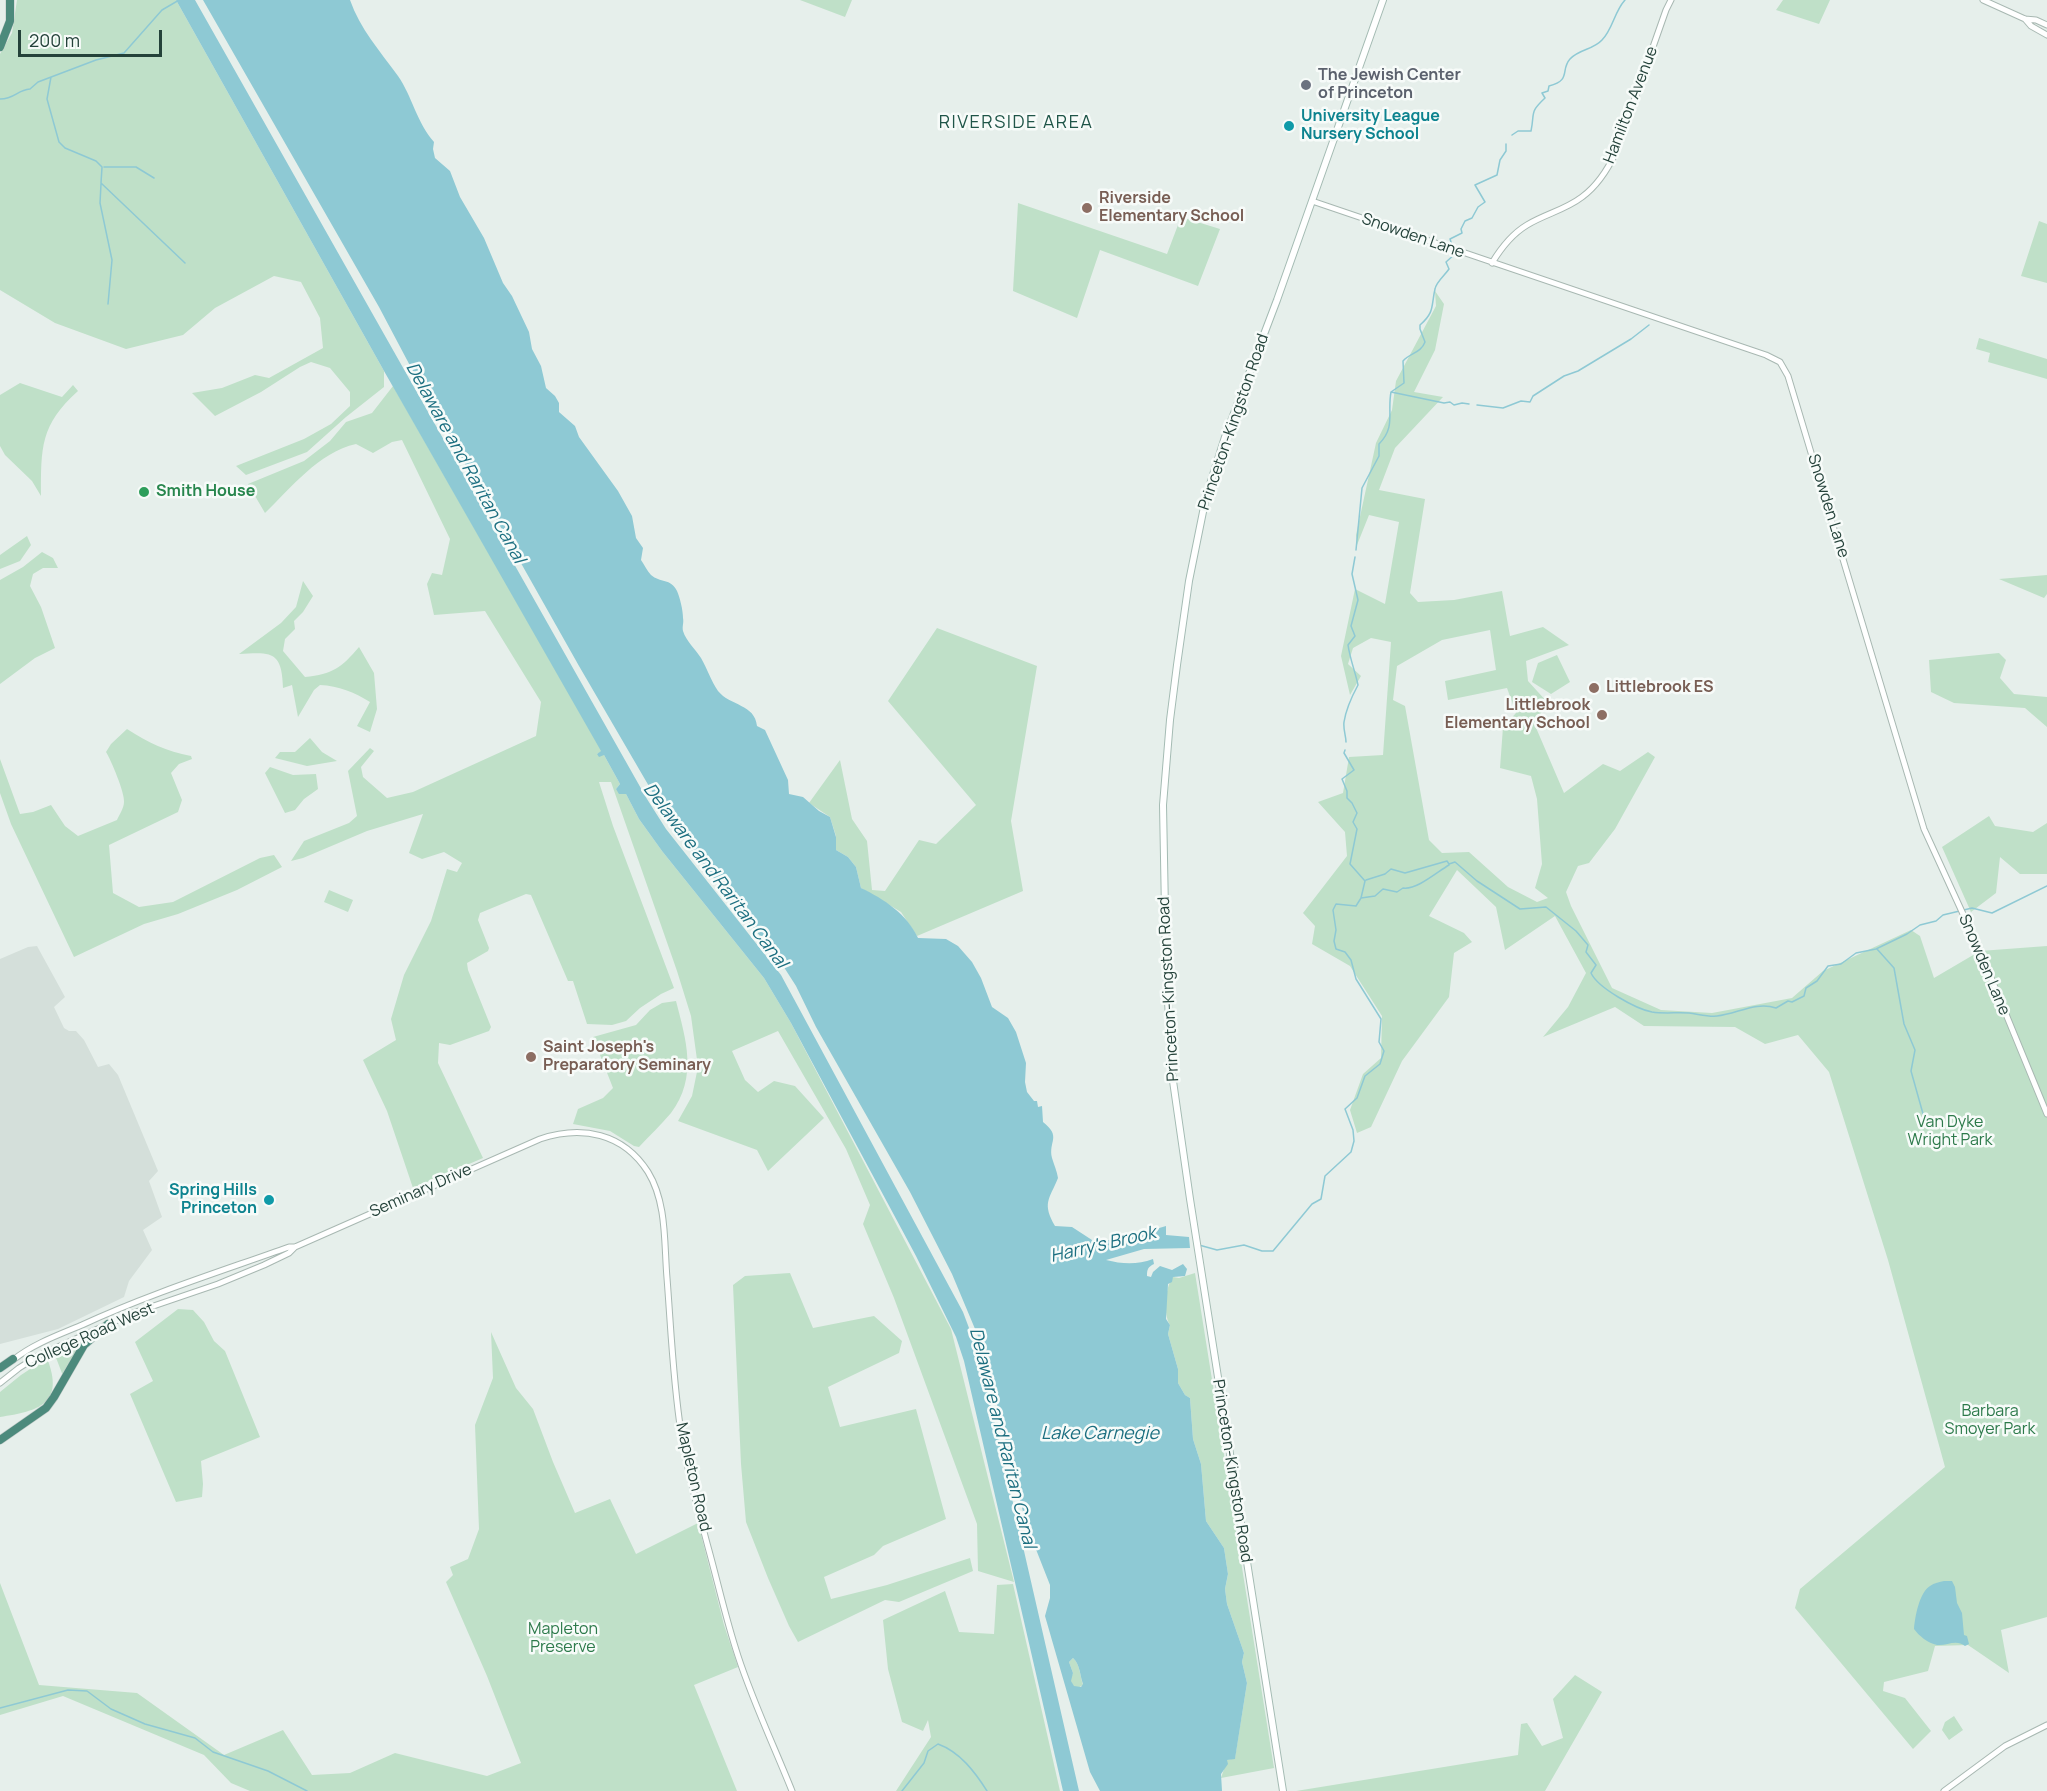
<!DOCTYPE html>
<style>
body{margin:0}
#map{position:relative;width:2047px;height:1791px;overflow:hidden;background:#e6efeb;font-family:Manrope,sans-serif}
canvas{display:block}
.scale{position:absolute;left:18px;top:30px;width:144px;height:27px;box-sizing:border-box;border:3px solid #24423a;border-top:0;padding-left:8px;font-size:18px;line-height:21px;white-space:nowrap;color:#24423a;-webkit-text-stroke:4px #f7fbf9;paint-order:stroke}
</style>
<div id="map">
<canvas width="2047" height="1791"></canvas>
<div class="scale">200 m</div>
</div>
<script>
const ctx = document.querySelector('canvas').getContext('2d');
ctx.lineJoin = 'round';
function fill(path, color) {
  ctx.fillStyle = color;
  ctx.fill(path, 'evenodd');
}
function stroke(path, color, width, dash) {
  ctx.strokeStyle = color;
  ctx.lineWidth = width;
  ctx.lineCap = dash ? 'butt' : 'round';
  ctx.setLineDash(dash || []);
  ctx.stroke(path);
}
function label(font, color, halo, rows, align = 'center') {
  ctx.font = font + ' Manrope,sans-serif';
  ctx.lineWidth = 5;
  ctx.setLineDash([]);
  ctx.textBaseline = 'middle';
  ctx.strokeStyle = halo;
  ctx.fillStyle = color;
  for (const [text, x, y, turn = 0] of rows) {
    ctx.save();
    ctx.translate(x, y);
    ctx.rotate((+turn || 0) * Math.PI / 180);
    ctx.textAlign = isNaN(turn) ? turn : align;
    if (halo) ctx.strokeText(text, 0, 0);
    ctx.fillText(text, 0, 0);
    ctx.restore();
  }
}
const built = new Path2D(`
 M37,946l28,51 -11,10 10,21 5,3h7l8,9 14,27 11,-3 9,11 40,96 -9,10 13,36 -19,13 9,20 -23,31 -5,16 -66,32 -58,15v-385l28,-12z`);
const green = new Path2D(`
 M17,0h159l208,371v16l-38,30 -39,35 -61,23 -10,-9 68,-27 27,-15 19,-18v-14l-20,-24 -19,-6 -11,5 -39,25 -46,24 -23,-23 30,-5 33,-13 14,3 54,-30 -3,-30 -19,-36 -27,-6 -59,32 -32,27 -57,14 -71,-26 -55,-33v-236l12,-21z
 M800,0h52l-7,17z
 M1783,0h47l-11,24 -43,-14z
 M1018,203l149,51 14,-37 39,12 -22,57 -98,-36 -23,68 -64,-27z
 M2039,221l8,3v59l-26,-7z
 M1435,291l9,13 -9,46 -21,42 29,5 -48,51 -16,42 46,9 -15,94 8,9 36,-2 48,-9 8,45 33,-9 26,18 -43,16 2,20 20,22 -14,20 30,70 39,-29 17,7 28,-19 7,5 -40,72 -26,34 -11,3 -12,26 5,14 41,82 49,22 51,3 80,-15 31,-27 88,-41 9,6 14,42 46,-27 67,-5v671l-46,13 8,43 -41,-28 -33,1 -7,25 -44,11 -1,9 22,7 26,33 -18,18 -118,-141 5,-19 145,-122 -57,-207 -59,-188 -31,-37 -33,9 -30,-17 -91,-1 -29,-19 -72,30 25,-30 18,-34 -31,-57 -50,34 -9,-43 -39,-37 -28,46 35,17 8,9 -18,11 -5,44 -47,64 -31,66 -14,6 -7,-23 13,-36 18,-16 1,-42 -32,-50 -38,-22 3,-18 -12,-13 44,-57 -2,-24 -27,-30 25,-9 6,-36 34,-2 8,-113 -20,-4 -18,10 -5,16 13,12 -11,19 -9,-39 14,-67 30,15 14,-82 -30,-7 -12,30 -1,-10 20,-92 16,-33 4,-29 40,-75zM1490,630l6,40 -51,11 3,19 59,-12 9,25 -13,14 -3,41 31,8 6,23 5,65 -7,24 13,10 -11,4 -29,-15 -39,-35 -27,1 -13,-13 -24,-134 -12,-6 4,-34 45,-26z
 M1979,338l68,21v20l-59,-17 2,-9 -14,-4z
 M20,383l42,14 11,-12 5,6c-38,34 -37,57 -37,105l-9,-15 -27,-26 -5,-9v-51z
 M393,386l209,365 -5,3 7,1 16,29 -4,5 10,5 13,25 23,32 102,127 27,45 160,306 63,253 -36,-11 -1,-47 -83,-226 -31,-74 7,-19 -24,-56 -68,-118 -46,20 13,29 13,12 16,-11 21,5 29,32 -56,53 -11,-21 -79,-29 14,-25 6,-29 -7,-51 -14,-45 -66,-189h-12l14,44 61,162 -13,6 -21,14 -14,13 -14,4 -25,-1 -14,-43h-5l-37,-86 -5,-1 -46,19 -2,7 11,28 -1,3 -21,12 1,7 23,57 -2,4 -39,14 -11,-2 -1,20 45,95 -70,30 -26,-77 -24,-51 33,-20 -5,-21 13,-44 27,-54 16,-52 10,3 5,-9 -18,-11 -22,7 -13,-6 14,-39 -56,17 -64,27 -12,3 13,-20 45,-18 8,-7 -9,-45 22,-23 4,3 -13,16 2,10 24,21 26,-6 123,-56 5,-34 -56,-91 -51,4 -7,-31 5,-11 10,2 8,-36 -48,-99 -10,2 -19,11 -17,-9c-37,8 -65,44 -91,69l-17,-29 56,-23 26,-20 16,-19 26,-9z
 M27,536l4,9 -11,16 -20,8v-14z
 M42,552l11,6 5,10h-15l-10,6 -3,12 11,21 14,41 -20,10 -35,26v-104l23,-13z
 M2047,575v19l-3,4 -45,-19z
 M303,581l10,15 -10,16 -9,9 1,8 -10,10 -2,12 22,26c28,-3 36,-9 54,-30l15,26 3,36 -7,23 -13,-6 13,-24c-16,-10 -31,-16 -50,-17l-6,5 -16,27 -6,-32 -9,3c-1,-37 -11,-36 -44,-34l42,-31 15,-16z
 M937,628l100,38 -26,155 12,70 -106,45 -16,-24 -40,-24 -5,-21 -8,-10 -12,-7v-14l-6,-19 -21,-14 31,-43 12,59 15,22 5,49 13,1 34,-51 17,4 40,-39 -88,-104z
 M1999,653l7,7 -6,18 14,16 33,3v30l-22,-19 -71,-5 -23,-11 -2,-32z
 M1557,655l13,27 -19,12 -19,-12 6,-19z
 M127,729c22,14 39,22 64,27l1,3 -13,5 -8,9 11,27 -4,12 -69,33 4,48 26,14 34,-5 87,-44 14,-3 8,12 -45,23 -59,24 -34,10 -70,33 -63,-133 -11,-31v-34l20,55 13,-2 18,-7 14,21 13,10 39,-16c2,-5 7,-12 7,-18 1,-9 -13,-42 -18,-50l5,-8z
 M310,738l12,14 15,9 -30,5 -32,-8 5,-6h15z
 M270,767l23,8 23,-1 2,15 -14,10 -9,11 -10,3 -20,-40z
 M1989,816l6,10 38,6 14,-9v53v-2h-27l-20,-17 -4,36 -25,19 -29,-65z
 M329,890l24,10 -5,12 -24,-10z
 M676,1001c10,39 22,76 -5,112 -10,12 -22,23 -32,34l-5,-1 -24,-15 -37,-7 5,-15 25,-11 10,-10 -20,-51 43,-12 14,-15 12,-7z
 M790,1273l23,55 61,-12 28,25 -3,12 -71,34 12,40 76,-18 30,110 -63,27 -9,9 -50,22 7,22 56,-14 83,-27 3,13 -74,31 -14,-2 -87,42 -9,-16 -21,-48 -22,-56 -5,-58 -8,-179 12,-9z
 M1195,1273l79,495 -53,10 6,-18 8,-2 12,-75 -5,-21 2,-9 -17,-49 -2,-15 3,-15 -4,-26 -18,-27 -5,-57 -8,-25 -3,-41 -5,-3 -7,-12v-14l-10,-35 2,-9c-7,-11 -5,-38 3,-48l6,1z
 M178,1309l15,1 11,12 10,19 11,10 35,86 -59,24 2,23 -1,13 -26,5 -46,-108 23,-13 -18,-39z
 M491,1332l25,56 17,21 20,53 22,51 35,-14 26,55 62,-31 26,102 14,42 -44,18 43,106h-487l-19,-8 -27,-28 -141,-59 -63,19v-132l39,102 98,8 87,62 59,-25 29,45 38,-2 45,-20 92,23 34,-13 -34,-87 -41,-94 7,-7 -3,-8 18,-8 11,-30 -4,-104 18,-47z
 M83,1344l-20,32 -8,-21z
 M47,1358c18,46 -8,53 -47,59v-25l21,-17z
 M1013,1584l47,207h-164l35,-54 -3,-17 -5,11 -21,-9 -14,-53 -5,-49 62,-29 14,41 35,2 3,-49z
 M1073,1658c7,6 7,18 10,27l-5,3 -5,-2 -3,-7 3,-6 -4,-11z
 M1575,1675l27,17 -57,99h-249l222,-36 3,-31 6,-1 15,23 21,-8 -10,-39z
 M1954,1716l9,14 -14,10 -7,-10 3,-8z`);
const water = new Path2D(`
 M176,0h19l452,799 19,30 115,146 182,337 9,24 11,36 96,419h-16l-99,-430 -8,-24 -40,-81 -125,-233 -27,-45 -102,-127 -23,-32 -13,-25h-7l-3,-5 4,-5 -16,-29 -5,2 -2,-3 4,-3 -217,-380z
 M203,0h147c10,29 30,51 48,76 14,20 19,47 36,66l-1,7 2,9 15,13 10,26 24,41 19,45 9,13 17,36 3,17 9,17 5,22 9,8 4,7v9l16,14 4,11 39,54 14,25 4,22 7,10 -2,12c3,4 6,11 10,15 9,8 20,3 26,16 3,7 6,19 6,27 1,5 -1,8 0,13 3,10 13,19 18,27 6,10 10,23 17,33 12,15 37,13 39,35l8,4 23,50 1,14 14,3 16,14 11,6 6,20v13l12,7 8,10 5,21c23,11 46,26 57,50l28,1 12,7 14,16 9,16 11,29 16,11 8,14 10,31 -1,19 2,10 7,9h3l1,6 4,-1 1,16c19,15 5,19 9,36 2,7 5,13 6,20 -9,22 -16,25 -3,48l17,1 20,13 12,1 35,-7 27,-8v9l23,2 1,11 -46,1 -38,11c16,4 31,5 47,-1l1,5c-6,3 -7,5 -7,12l4,1 2,-5 7,-6 12,4 11,-6 4,5 -2,7 -12,1 -1,5 -4,2 -2,35 4,6 -2,9 10,35v14l7,12 5,3 3,41 8,25 5,57 18,27 4,26 -3,15 2,15 17,49 -2,9 5,21 -12,76 -8,1 1,4 -7,10 1,17h-122l-10,-19 -45,-156 5,-18v-13l-24,-61 -43,-176 -31,-74 -42,-82 -94,-165 -20,-41 -16,-25 -97,-121 -19,-28 -85,-146 -163,-289 -37,-70zM1073,1658c7,6 7,18 10,26l-2,3 -7,-1 -3,-5 2,-8 -4,-11z
 M1944,1581h8l3,6 2,16 5,10 2,22 3,1 2,8 -4,2c-9,-7 -18,0 -28,-1 -9,-2 -18,-9 -23,-16 1,-12 5,-36 16,-43 4,-3 10,-4 14,-5z`);
const stream = new Path2D(`
 M51,77l-4,22 12,43 6,6 31,13 6,6 -1,16 84,80
 M0,99c15,0 17,-9 30,-10l8,-7 58,-22 28,-7 38,-43 17,-10
 M1512,135l6,-4h13c4,-19 -2,-18 14,-33l-3,-5 6,-2 1,-5c23,-6 11,-16 21,-27 9,-10 23,-9 32,-19 11,-11 12,-28 23,-40
 M104,167h32l18,11
 M101,184l-1,19 12,57 -4,44
 M1453,248l-3,-9 12,-6 -1,-4 4,-8 7,-3 6,-11 7,-5 -10,-17 22,-10 3,-15 6,-9v-7
 M1391,392l53,11 6,-1 4,3 8,-2 7,1
 M1477,405l26,3 18,-7 9,1 3,-6 31,-20 14,-5 53,-32 18,-14
 M1356,550l6,-62 17,-32v-12c17,-17 8,-31 12,-52l13,-9 -1,-22c7,-8 18,-8 22,-19l-5,-13v-4c15,-13 11,-19 15,-36 1,-7 10,-14 14,-20l-3,-7 9,-8 -1,-2
 M1346,742c0,-6 -3,-13 -2,-20 2,-13 7,-24 14,-37 -3,-14 -8,-26 -10,-40l7,-9 -4,-10 7,-26 -6,-26 3,-17
 M1366,880l19,-6 6,-5 14,4 42,-12 2,3 6,-2 22,19 43,28 26,-2 30,24 12,14 -2,7 10,13 -5,8c7,15 45,36 61,39 13,2 25,0 37,1 9,1 19,4 28,3 20,-2 39,-15 59,-8l12,-7 4,1 12,-6 2,-8 11,-7 11,-15 13,-2 15,-11 20,-4 31,-15 13,-9 16,-4 7,-6 29,-7 20,5 55,-27
 M1361,898l14,-2 8,-7 14,3 6,-4c14,2 34,-16 46,-23
 M1877,949l17,19 10,56 11,26 -4,21 16,57
 M1199,1245l18,5 27,-5 18,6h11l39,-47 9,-5 4,-23 26,-24 3,-11 -1,-11 -8,-21 12,-11 8,-22 15,-12 4,-13 -5,-9 2,-23 -25,-40 -5,-19 -6,-8 -9,-3 -2,-8 2,-11 -3,-20 3,-6 20,2 5,-8 4,-17 -15,-17 7,-35 -4,-7 4,-9 -5,-10 -5,-5v-7l-5,-12 12,-9 -10,-17 1,-3
 M0,1708l68,-18 19,1 24,18 34,15 50,14 18,14 55,19 39,20
 M902,1791l22,-28 4,-12 10,-7c22,8 37,28 49,47`);
const tertiary = new Path2D(`
 M1983,0l42,19 11,1 11,5
 M2025,19l6,7 16,9
 M1312,201l454,154 14,7 8,14 136,453 56,122 67,163
 M1492,263c9,-15 20,-29 35,-38 18,-11 38,-15 55,-28 15,-11 26,-28 34,-45l50,-142 5,-10
 M13,1360c20,-16 45,-25 69,-35 67,-31 137,-53 207,-78h6l245,-108c42,-14 83,-6 108,33 19,31 16,71 19,106 4,51 6,103 14,154 6,39 17,77 27,115 10,36 18,73 30,109 15,46 36,90 54,135
 M0,1383l19,-15 19,-12 95,-43 85,-29 46,-19 25,-12 6,-6
 M1944,1791l61,-45 42,-21`);
const secondary = new Path2D(`
 M1283,1791l-93,-592 -18,-125 -6,-110 -3,-159 7,-85 7,-55 12,-84 17,-84 19,-60 52,-137 106,-300`);
const trunk = new Path2D(`
 M0,47l10,-26v-21
 M0,1368l13,-9
 M0,1440l46,-32 8,-11 30,-52 24,-21`);
const markers = [
 [1306,85,6,"#6b7280"],
 [1289,126,6,"#0f9aa8"],
 [1087,208,6,"#8d6e63"],
 [144,492,6,"#2e9e5b"],
 [1594,688,6,"#8d6e63"],
 [1602,715,6,"#8d6e63"],
 [531,1057,6,"#8d6e63"],
 [269,1200,6,"#0f9aa8"]
];
const worshipNames = [
 ["The Jewish Center",1318,76],
 ["of Princeton",1318,94]
];
const streetNames = [
 ["Hamilton Avenue",1631,105,-69],
 ["Snowden Lane",1413,236,19],
 ["Princeton-Kingston Road",1234,422,-71],
 ["Snowden Lane",1828,506,73],
 ["Snowden Lane",1984,965,67],
 ["Princeton-Kingston Road",1169,989,-93],
 ["Seminary Drive",421,1191,-24],
 ["College Road West",90,1336,-24],
 ["Princeton-Kingston Road",1232,1471,81],
 ["Mapleton Road",693,1477,77]
];
const cultureNames = [
 ["University League",1301,117],
 ["Nursery School",1301,135],
 ["Spring Hills",257,1191,"right"],
 ["Princeton",257,1209,"right"]
];
const educationNames = [
 ["Riverside",1099,199],
 ["Elementary School",1099,217],
 ["Littlebrook ES",1606,688],
 ["Littlebrook",1590,706,"right"],
 ["Elementary School",1590,724,"right"],
 ["Saint Joseph's",543,1048],
 ["Preparatory Seminary",543,1066]
];
const leisureNames = [
 ["Smith House",156,492]
];
const parkNames = [
 ["Van Dyke",1950,1123],
 ["Wright Park",1950,1141],
 ["Barbara",1990,1412],
 ["Smoyer Park",1990,1430],
 ["Mapleton",563,1630],
 ["Preserve",563,1648]
];
const neighbourhoodNames = [
 ["RIVERSIDE AREA",1016,123]
];
const waterNames = [
 ["Delaware and Raritan Canal",465,463,61],
 ["Delaware and Raritan Canal",715,876,53],
 ["Harry's Brook",1103,1245,-13],
 ["Lake Carnegie",1100,1434],
 ["Delaware and Raritan Canal",1002,1438,76]
];
fill(built, '#d4dfda');
fill(green, '#bfe0c8');
fill(water, '#8ec9d4');
stroke(stream, '#8ec9d4', 1.5);
stroke(tertiary, '#a8b8b2', 7);
stroke(secondary, '#a4bbb3', 8);
stroke(trunk, '#c2cac8', 9);
stroke(tertiary, '#fff', 5);
stroke(secondary, '#fff', 6);
stroke(trunk, '#4c8a7c', 8);
for (const [x, y, r, color] of markers) {
  const dot = new Path2D();
  dot.arc(x, y, r, 0, 2 * Math.PI);
  ctx.fillStyle = color;
  ctx.fill(dot);
  stroke(dot, '#f7fbf9', 2);
}
label('bold 16px', '#5b616d', '#f7fbf9', worshipNames, 'left');
label('16px', '#24423a', '#f7fbf9', streetNames);
label('bold 16px', '#0d838f', '#f7fbf9', cultureNames, 'left');
label('bold 16px', '#785e54', '#f7fbf9', educationNames, 'left');
label('bold 16px', '#27864d', '#f7fbf9', leisureNames, 'left');
label('16px', '#2d7a4b', '#f7fbf9', parkNames);
ctx.letterSpacing = '1.5px';
label('18px', '#1f5548', '#f7fbf9', neighbourhoodNames);
ctx.letterSpacing = '0px';
label('italic 18px', '#1c6f80', '#f7fbf9', waterNames);
</script>
